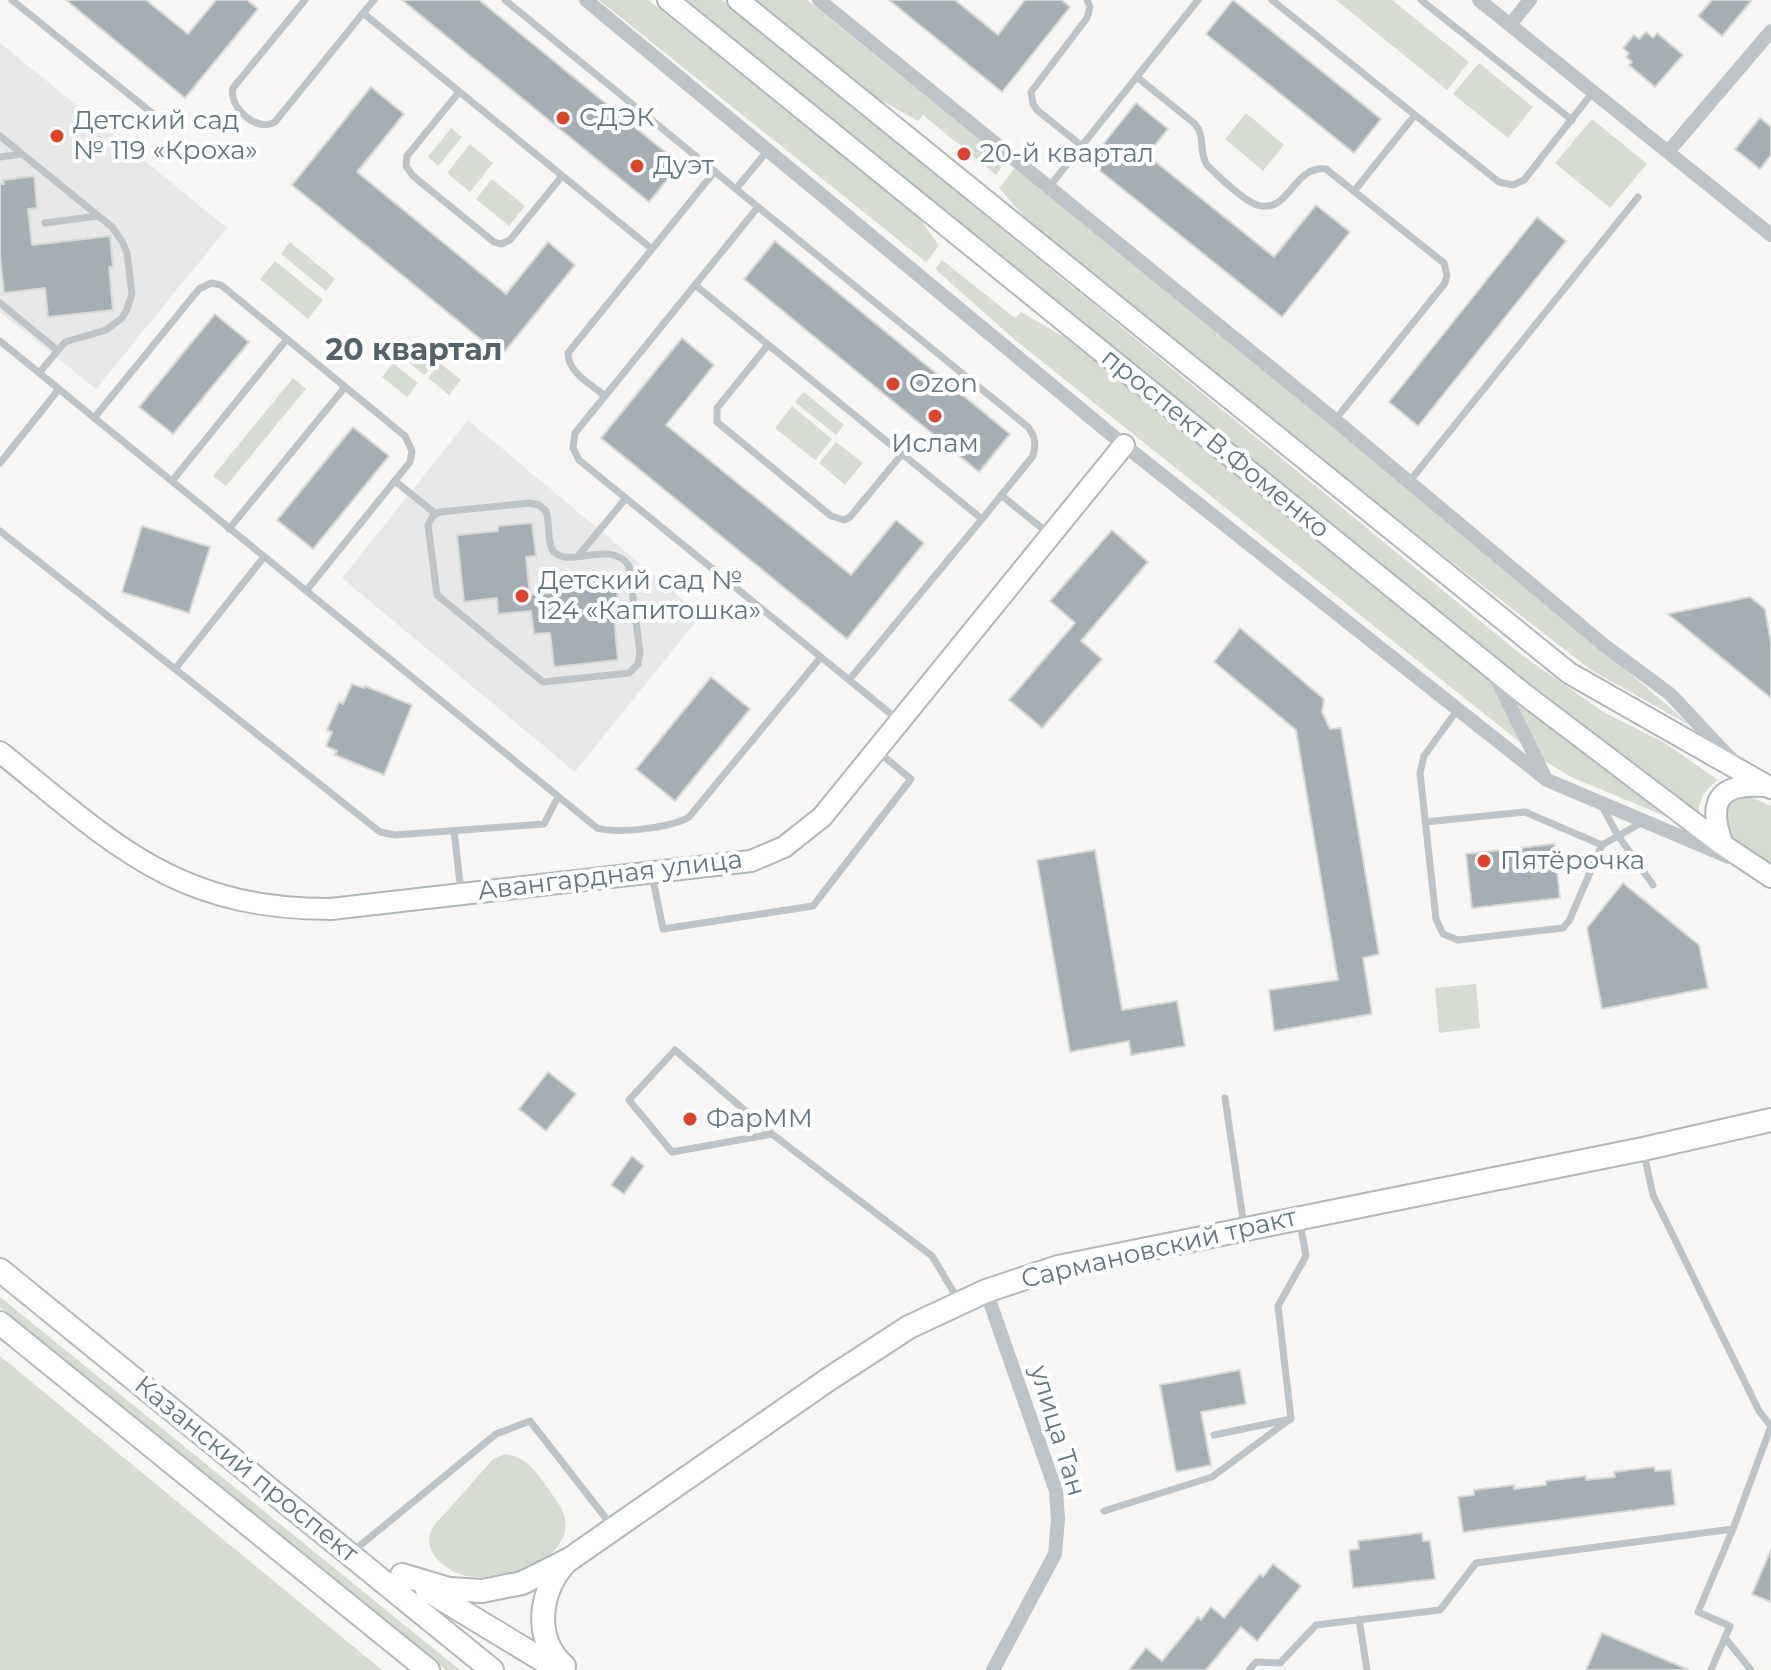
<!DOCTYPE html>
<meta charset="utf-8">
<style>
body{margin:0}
canvas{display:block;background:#f7f6f4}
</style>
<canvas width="1771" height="1670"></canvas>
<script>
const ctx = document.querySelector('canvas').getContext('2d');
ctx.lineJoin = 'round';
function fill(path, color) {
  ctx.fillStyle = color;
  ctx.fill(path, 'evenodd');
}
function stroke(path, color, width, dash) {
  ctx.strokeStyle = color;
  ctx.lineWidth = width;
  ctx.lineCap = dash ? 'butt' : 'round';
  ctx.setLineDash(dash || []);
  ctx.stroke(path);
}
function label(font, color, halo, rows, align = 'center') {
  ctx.font = font + ' Montserrat,sans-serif';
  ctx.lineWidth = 8;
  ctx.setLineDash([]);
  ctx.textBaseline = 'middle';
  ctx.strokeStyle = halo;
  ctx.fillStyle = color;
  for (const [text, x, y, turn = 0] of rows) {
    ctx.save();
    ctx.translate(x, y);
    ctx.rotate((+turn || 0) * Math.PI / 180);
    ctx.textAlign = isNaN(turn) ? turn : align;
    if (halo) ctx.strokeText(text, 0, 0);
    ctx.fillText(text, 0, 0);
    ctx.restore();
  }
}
const built = new Path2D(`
 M0,43l227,185 -131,161 -96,-77z
 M468,420l233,195 -126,157 -233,-194z`);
const green = new Path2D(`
 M599,0h49l269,214 22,32 -13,16z
 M684,0h38l801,656 82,57 60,30 53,37c-14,10 -20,21 -20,38l-154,-116z
 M756,0h51l199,161 -10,14 -73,-60 -5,6 -45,-25z
 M1336,0h56l77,62 -22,28z
 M1479,63l54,44 -25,31 -55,-44z
 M1246,113l38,32 -21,26 -38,-32z
 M1592,119l55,45 -37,44 -55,-45z
 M451,128l11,9 -24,29 -10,-9z
 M470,144l23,19 -23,29 -23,-19z
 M1015,168l526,428 150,130 -100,-56 -161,-125 -396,-317 -35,-40z
 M492,179l33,27 -16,20 -33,-27z
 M290,242l45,37 -9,12 -45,-37z
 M942,260l73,58 6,-6 48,28 596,476 -92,-38 -32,-19 -526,-419 -80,-71z
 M275,261l48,39 -15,19 -48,-40z
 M412,340l24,21 -12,14 -24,-20z
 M393,363l25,20 -11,14 -25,-20z
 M440,363l21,17 -12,15 -21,-17z
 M293,378l13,11 -80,97 -13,-10z
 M804,392l40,33 -8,10 -41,-33z
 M792,406l40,33 -17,21 -40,-32z
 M836,442l27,21 -18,22 -26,-22z
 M1744,794l27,12v60l-47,-32 -4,-19 8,-14z
 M1476,984l4,44 -41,5 -4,-45z
 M0,1297l460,373h-14l-446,-363z
 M0,1356l382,314h-382z
 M505,1454c23,3 32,19 45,37 5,8 13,18 15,27 8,44 -66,65 -98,58 -11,-2 -19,-7 -27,-14 -10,-9 -14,-21 -8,-33 3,-7 11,-13 16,-19 15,-17 30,-34 45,-51z`);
const building = new Path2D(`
 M66,0h80l42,34 28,-34h31l11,9 -73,89z
 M402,0h77l201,164 -31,38z
 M889,0h66l43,35 27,-35h37l8,7 -68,85z
 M1233,0l148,119 -27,34 -148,-119z
 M1712,0h40l-30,36 -24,-20z
 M1646,32l7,6 4,-5 26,22 -28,32 -26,-22 3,-3 -6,-5 3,-4 -6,-5 11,-13 5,4z
 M371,87l33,27 -47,58 149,122 42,-52 27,23 -74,91 -209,-171z
 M1136,103l32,26 -21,26 127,102 42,-52 34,27 -68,85 -193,-155z
 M1760,118l11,9v28l-11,14 -25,-20z
 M34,176l3,32 -9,1 4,36 78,-9 3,31h-4l4,43 -65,7 -3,-29 -41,5 -4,-37v-72h4l-1,-4z
 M1537,217l29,24 -148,185 -29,-24z
 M775,241l235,193 -31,38 -235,-193z
 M215,314l34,28 -76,92 -34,-27z
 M682,338l32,27 -48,60 185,150 45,-55 28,23 -77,96 -246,-201z
 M353,427l36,29 -76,93 -36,-29z
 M532,523l4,33 -10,1 4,38 54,-5 -1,-7 33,-3 4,37h-6l4,43 -64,7 -4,-34 -16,1 -3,-23 -33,3 -1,-16 -33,4 -7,-67 41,-4v-5z
 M142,526l68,21 -21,66 -67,-21z
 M1112,530l36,32 -67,79 21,18 -60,69 -33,-28 66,-77 -25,-22z
 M1750,597l15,12 6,34v55l-103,-84z
 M1240,628l84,71 -2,13 8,17 11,-1 38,226 -16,4 9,56 -98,17 -5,-41 69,-10 -42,-250 -82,-68z
 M711,677l39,32 -75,92 -39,-32z
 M352,684l12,4 1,-2 47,19 -28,70 -49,-20 2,-4 -11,-5 6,-14 -5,-2 12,-28 4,2z
 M1554,844l6,54 -88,10 -6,-54z
 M1095,850l27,160 55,-9 8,45 -54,9 -2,-14 -59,11 -33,-192z
 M1623,883l76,62 9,43 -106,21 -15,-81z
 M548,1072l28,22 -30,37 -27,-22z
 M632,1156l12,10 -20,28 -13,-9z
 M1240,1370l6,34 -45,8 10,53 -35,7 -16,-87z
 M1654,1467l1,4 16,-1 4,35 -212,27 -5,-35 16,-2v-5l40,-5v4l32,-4v-4l40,-5v4l29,-3 -1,-5z
 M1422,1533l1,8h7l5,38 -82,9 -4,-38 10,-1 -1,-8z
 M1771,1550v52l-19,-8z
 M1273,1564l28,22 -44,55 -16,-14 -35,43h-77l17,-22 16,13 36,-44 3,3 10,-13 13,11 36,-44 3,3z
 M1602,1633l87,37h-103z`);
const lane = new Path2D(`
 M12,0l156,126
 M305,0l-72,88c-5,19 24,45 42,34l88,-109
 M374,0l-11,13 289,236 63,-78
 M505,0l253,207 -63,78 287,234 51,-63c3,-12 3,-18 -5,-29l-270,-220
 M1272,0l143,115 -60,75
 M1421,0l151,120
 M1137,77l58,47c11,13 3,27 12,41 11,11 36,35 50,40 33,10 35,-40 69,-36l118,94 3,12 -2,8 -110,137
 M459,92l-52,64 -1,10 7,10 81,66 7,2 9,-4 52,-64
 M1415,115l84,67 14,3 11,-5 69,-88
 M0,136l112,91 11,16 4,10 5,41 -5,15 -5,9 -16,12 -41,12 -26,31
 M1082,146l-45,-36 -4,-6 -2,-12 56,-74 3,-11 -3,-7
 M0,157l22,-3
 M1049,187l149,-187
 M736,189l32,-39
 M45,223l53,-7
 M695,285l-120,148 -2,15 6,12 318,259
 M0,303l57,47
 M0,341l597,487c20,6 74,0 92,-11l132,-160
 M768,345l-51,63v14l114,94 13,4 6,-3 52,-63
 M605,396c-14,-12 -37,-23 -37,-43l84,-104
 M94,418l105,-129 12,-6 10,2 184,151 7,15 -2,11 -104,129
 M0,463l59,-74
 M172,481l115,-142
 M395,481l41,33
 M1409,482l229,-285
 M1001,495l48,39
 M530,503l9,2 7,6c4,12 1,27 6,38 12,23 58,-12 77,17l11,87 -2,11 -9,9 -86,9 -106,-87 -9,-70 5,-9 7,-4z
 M229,529l116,-142
 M0,531l175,138
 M578,556l48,-58
 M264,557l-89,112 205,163 15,3 149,-11 14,-27
 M849,680l133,-161
 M1602,806l15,28 36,51
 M1425,822l100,-10 77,33 -33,76 -6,7 -105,12 -15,-6 -7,-15 -16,-146 4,-17 34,-47
 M454,831l7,61
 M1602,845l39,-22
 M652,875l11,54 150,-23 98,-127 -34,-28
 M1225,1098l19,128
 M772,1134l-100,18 -43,-52 46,-50 97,84 160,122 27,45
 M1214,1435l77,-16 -13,-113 28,-50 -6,-33
 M1104,1511l108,-34 77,-57
 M357,1548l139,-114 34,-13 82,105
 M1359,1619l8,51
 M1725,1638l26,32
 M1249,1670l7,-8 24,1 36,-38 124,-15 36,-47 257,-34 38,-103 -12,-15 -106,-216 -9,-41
 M1711,1670l19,-44 -32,-14 35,-83`);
const street = new Path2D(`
 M586,0l538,445 423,335 182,77
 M819,0l516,420 269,225 66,49 63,67
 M1479,0l292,235
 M1510,25l20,-25
 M1668,152l103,-121
 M1493,671l51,104
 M986,1291l70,200 2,28 -3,35 -62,116`);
const secondary = new Path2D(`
 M668,0l856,694 199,151 48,32
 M738,0l831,673 202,115
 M0,752c114,92 175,157 331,157l420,-48 33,-14 38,-30 302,-372
 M1723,845c-16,-43 -5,-62 41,-59`);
const primary = new Path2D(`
 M0,1270l492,400
 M0,1323l428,347
 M402,1575l47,14 33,2 40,-8 48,-24 259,-180 80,-52 77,-36 72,-24 585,-118 128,-29
 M427,1590l132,80
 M564,1666c-31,-27 -25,-75 2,-104`);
const markers = [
 [563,118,8,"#dd442d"],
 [57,136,8,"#dd442d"],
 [964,154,8,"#dd442d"],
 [637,166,8,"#dd442d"],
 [893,384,8,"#dd442d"],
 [935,416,8,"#dd442d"],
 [522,596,8,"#dd442d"],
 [1484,861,8,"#dd442d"],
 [690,1119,8,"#dd442d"]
];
const poiNames = [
 ["СДЭК",579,118],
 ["Детский сад",73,121],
 ["№ 119 «Кроха»",73,151],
 ["20-й квартал",980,154],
 ["Дуэт",653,166],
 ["Ozon",909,384],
 ["Ислам",935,444,"center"],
 ["Детский сад №",538,581],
 ["124 «Капитошка»",538,611],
 ["Пятёрочка",1500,861],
 ["ФарММ",706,1119]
];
const streetNames = [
 ["проспект В.Фоменко",1215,444,39],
 ["Авангардная улица",610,876,-7],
 ["Сармановский тракт",1159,1249,-13],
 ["улица Тан",1057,1431,73],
 ["Казанский проспект",246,1470,39]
];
const quarterNames = [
 ["20 квартал",414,351]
];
fill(built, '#e7e8e7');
fill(green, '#d7dcd3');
fill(building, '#a5afb3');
stroke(building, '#d8d8d6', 2);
stroke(secondary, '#b0b7ba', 24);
stroke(primary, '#b1b7ba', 26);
stroke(lane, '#bdc3c6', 7);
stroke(street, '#bdc3c6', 14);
stroke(secondary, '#fff', 20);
stroke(primary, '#fff', 22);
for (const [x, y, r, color] of markers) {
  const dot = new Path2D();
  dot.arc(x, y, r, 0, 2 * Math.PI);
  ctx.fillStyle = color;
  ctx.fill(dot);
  stroke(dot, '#fff', 3);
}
label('26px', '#63757e', '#fff', poiNames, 'left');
label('26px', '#63757e', '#fff', streetNames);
label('bold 30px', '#546269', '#fff', quarterNames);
</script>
